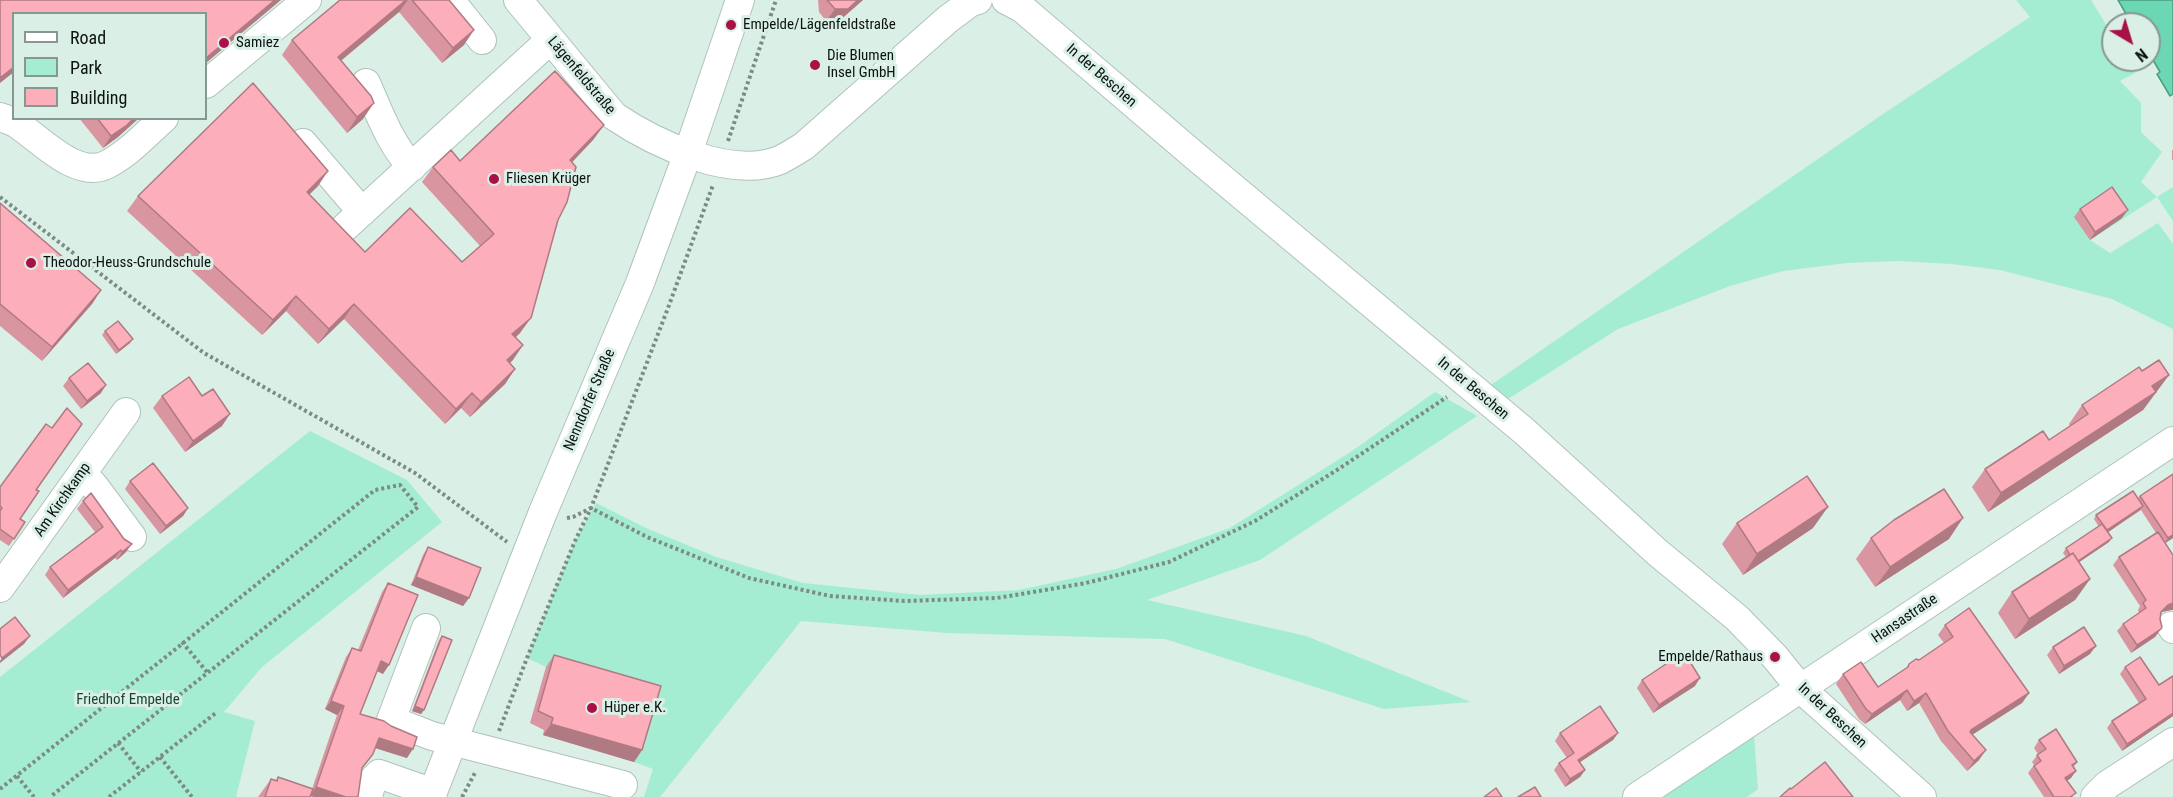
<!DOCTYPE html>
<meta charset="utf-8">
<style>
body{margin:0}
#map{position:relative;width:2173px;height:797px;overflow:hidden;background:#daefe6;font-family:"Roboto Condensed",sans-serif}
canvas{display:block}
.legend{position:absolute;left:12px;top:12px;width:195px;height:108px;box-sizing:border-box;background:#daefe6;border:2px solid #889791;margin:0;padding:8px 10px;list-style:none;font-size:18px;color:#0c1311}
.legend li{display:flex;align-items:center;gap:12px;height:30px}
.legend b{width:30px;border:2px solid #889791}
.north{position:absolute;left:2101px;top:12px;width:60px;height:60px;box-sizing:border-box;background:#daefe6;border:2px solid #889791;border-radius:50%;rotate:142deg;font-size:16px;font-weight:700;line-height:24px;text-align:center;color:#0c1311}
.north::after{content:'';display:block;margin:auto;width:21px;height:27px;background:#a71146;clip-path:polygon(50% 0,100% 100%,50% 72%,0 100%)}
</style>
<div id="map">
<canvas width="2173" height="797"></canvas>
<ul class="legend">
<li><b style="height:8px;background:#fff"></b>Road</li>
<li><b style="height:16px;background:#a5edd2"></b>Park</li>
<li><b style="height:16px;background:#fcafbb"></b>Building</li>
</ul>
<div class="north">N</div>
</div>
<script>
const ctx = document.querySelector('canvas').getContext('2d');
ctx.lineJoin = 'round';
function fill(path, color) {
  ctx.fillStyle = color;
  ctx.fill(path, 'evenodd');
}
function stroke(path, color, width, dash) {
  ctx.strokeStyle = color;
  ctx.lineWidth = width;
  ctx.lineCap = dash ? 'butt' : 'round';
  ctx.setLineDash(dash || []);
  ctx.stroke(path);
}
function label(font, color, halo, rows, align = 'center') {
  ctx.font = font + ' "Roboto Condensed",sans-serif';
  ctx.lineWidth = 6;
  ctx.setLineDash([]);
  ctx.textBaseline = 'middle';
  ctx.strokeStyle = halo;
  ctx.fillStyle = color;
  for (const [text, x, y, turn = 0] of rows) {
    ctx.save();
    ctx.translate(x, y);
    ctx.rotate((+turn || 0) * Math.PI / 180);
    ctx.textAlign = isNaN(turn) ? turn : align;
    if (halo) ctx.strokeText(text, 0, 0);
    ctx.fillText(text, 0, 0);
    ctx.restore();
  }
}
const green = new Path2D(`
 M2016,0h75l22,36v24h15l7,13 -15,8 21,22v29l21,20 -21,30 16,15 16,-10v34l-16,-24 -67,43 20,13 48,-30 15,21v85l-61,-30 -112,-29 -48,-6 -54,-3 -51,2 -64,8 -53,15 -112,43 -110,70 -20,-12 395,-273 147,-97z
 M1435,392l42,24 -217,144 -113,40 159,36 165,66 -87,7 -219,-70 -218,-6 -146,-12 -141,176h-16l9,-28 -19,-7 -88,-95 -19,-9 48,-117 21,-38 50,25 70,29 87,26 117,12 99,-5 97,-21 114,-41 122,-77z
 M310,431l97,49 35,42 -180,145 -38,45 31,9 -19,76h-236v-120z
 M1754,735l4,54 -11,8h-89z`);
const water = new Path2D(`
 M2118,0h55v94l-3,2 -13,-22 3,-2 -11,-19v-29h-17z`);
const path = new Path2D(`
 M728,141l48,-141
 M0,197l204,156 211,120 92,69
 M567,518l6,-1 18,-9 56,29 102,41 81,18 74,5 93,-3 89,-15 83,-21 86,-41 82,-51 110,-73
 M182,642l25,30
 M499,731l28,-73 48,-117 16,-33 77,-200 45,-123
 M118,743l23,29
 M160,757l32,40
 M17,776l17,21
 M0,789l375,-299 25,-5 18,22 -368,290
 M109,797l108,-85
 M462,797l14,-26`);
const minor = new Path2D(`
 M450,0l32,40
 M518,0l96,116c40,27 117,64 166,44 8,-4 16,-9 24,-14l144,-127 23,-17 7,-2
 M1006,0l17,9 172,147 329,275 134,122 79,65 38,39 25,31 122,109
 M366,83c13,29 24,61 46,84
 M206,84l101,-84
 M0,117c6,2 12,4 17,7 23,15 59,55 89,41 21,-10 40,-31 58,-47
 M303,143l59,69
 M342,230l208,-190
 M83,473l12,14 37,50
 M0,588l126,-176
 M2171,626l2,3
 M426,628l-35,92 41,16 191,49
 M368,797l4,-16 7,-7 54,19
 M431,797l112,-285 97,-229 48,-130 52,-153
 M1637,797l536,-356
 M2095,797l12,-12 66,-43`);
const wall = new Path2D(`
 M340,0h109l15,45 -22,18 -43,-51 -58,49 22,58 -16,14 -65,-78 10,-15z
 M818,0h45l-24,21h-13l-7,-9z
 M79,118h60l-21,19 -15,11z
 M604,125l-11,15 -21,22 -14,58 -38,113 -4,4 7,8 -13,18 5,6 -10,15 -35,33 -9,-9 -16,16 -101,-105 -26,25 -32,-33 -24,24 -135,-124 11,-15 180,-10 -9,9 56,57 97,10 18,-16 -58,-64 11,-15 27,-6z
 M2173,149v11h-1v-9z
 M0,203l101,87 -9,14 -50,57 -42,-35z
 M2080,209l42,9 -32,22 -16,-23z
 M105,331l25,12 -14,11 -14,-19z
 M2142,371l27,4 -26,35 -155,102 -16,-25 13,-18 64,-29 21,-14 -1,-2 13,-19z
 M69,378l32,15 -20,16 -18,-23z
 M162,396l60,30 -37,26 -32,-44z
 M2173,474v64l-8,5 6,67 -9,2 -1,2 -1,5 1,10 -6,8 -24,16 -14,-22 6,-7 16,-11 -1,-3 2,-4 -27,-41 6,-8 37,-24 -15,-23 -33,22 1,10 -30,20 11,17 -15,21 -60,39 -17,-26 14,-21 54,-35 -3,-4 3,-5 33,-21 -5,-8 2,-4 42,-17 2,-2z
 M130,481l58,27 -5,8 -23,18 -35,-45z
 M0,487l36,3 -16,29 5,3 -16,24 -9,-6z
 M83,501l43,51 -9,8 -2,-2 -52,40 -18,-23 5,-8 45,-35 -18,-23z
 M1737,523l76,5 -70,47 -21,-31z
 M1871,538l78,1 -74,48 -19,-28z
 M428,547l41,51 -6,8 -52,-21 12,-30z
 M388,583l-5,91 -6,-3 -17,43 47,44 -32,-10 -61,49 -3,-1 -1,1h-52l13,-18 5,1 2,-3 34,12 25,-74 -12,-6 21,-52 6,-9 6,2 24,-58z
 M1945,625l84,68 -7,10 -50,32 7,25 -12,11 -26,-30 -22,-38 -12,8 -7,-11 -35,24 -6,-5 -23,-35 7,-10 35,13 28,-18 3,-5 10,-4 25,-17 -6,-8z
 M442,636l-18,74 -3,4 -9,-3 27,-71z
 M2053,647l37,7 -31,20 -12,-19z
 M554,655l88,95 -8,12 -91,-27 1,-5 -14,-7 16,-56z
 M2125,667l34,18 14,31 -51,35 -15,-23 5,-7 27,-18 -19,-29z
 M1642,680l53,6 -42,27 -16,-25z
 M1560,733h58l-5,7 -33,22 5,8 -5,7 -15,10 -11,-17 5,-7 8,-5 -12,-17z
 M2039,740l38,22 -3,5 -3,11 -4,3 6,16h-29l-16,-24 6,-8 -2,-3 6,-8 -4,-6z`);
const shadedWall = new Path2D(`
 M275,0h6l-75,63v-5z
 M406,0h2l-9,12 -72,60 11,-15z
 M858,0h5l-24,21h-13l9,-12z
 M474,30l-10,15 -22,18 11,-15z
 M14,67v5l-14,11v-5z
 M374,103l-11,16 -16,14 10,-16z
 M134,118h5l-21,19 -15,11 8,-12z
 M604,125l-11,15 -33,35 10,-15z
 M328,171l-10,15 -22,21 11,-15z
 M2128,210l-6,8 -32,22 5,-8z
 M101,290l-9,14 -50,57 10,-14z
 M296,296l-10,15 -24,24 11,-15z
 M354,304l-10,15 -26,25 11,-15z
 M531,318l-11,15 -18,16 10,-15z
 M133,339l-3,4 -14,11 3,-4z
 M523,345l-10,15 -16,16 10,-16z
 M515,369l-10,15 -35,33 11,-15z
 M2169,375l-26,35 -155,102 13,-19z
 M106,385l-5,8 -20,16 6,-8z
 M472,393l-11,15 -16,16 11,-15z
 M230,414l-8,12 -37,26 8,-11z
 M2143,506l-3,4 -36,25 3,-5z
 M1828,507l-15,21 -70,47 14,-21z
 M188,508l-5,8 -23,18 6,-8z
 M1963,518l-14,21 -74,48 15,-20z
 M2173,535v3l-9,6 4,-6z
 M2112,538l-3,4 -37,25 3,-4z
 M132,544l-6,8 -9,8 5,-8z
 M121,550l-6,8 -52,40 5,-8z
 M416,577l53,21 -6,8 -52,-21z
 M2090,579l-15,21 -60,39 14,-20z
 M2173,603v7h-2l-9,2 -6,7 12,-14z
 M2161,629l-6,8 -24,16 6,-8z
 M30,636l-6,8 -24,19v-2l2,-3z
 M2096,646l-6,8 -31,20 5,-8z
 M381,661l8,4 -6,9 -8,-4z
 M1700,678l-5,8 -42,27 6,-8z
 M1907,690l-7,10 -35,24 7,-10z
 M1926,693l-7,10 -12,8 7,-10z
 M2029,693l-7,10 -58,37 7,-10z
 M331,701l13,5 -7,9 -12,-6z
 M415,706l9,4 -3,4 -9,-3z
 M2173,713v3l-51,35 5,-7z
 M551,724l91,26 -8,12 -91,-27z
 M1618,733l-5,7 -40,27 5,-7z
 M379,738l34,11 -6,9 -35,-11z
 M1986,750l-7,10 -12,11 7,-10z
 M1585,770l-5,7 -15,10 5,-8z
 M2076,771l-5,7 -11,7 5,-7z
 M316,787l30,10h-32l-4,-1z`);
const building = new Path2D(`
 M0,0h275l-69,58v-44h-192v53l-14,11z
 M340,0h66l-68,57 33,39 3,7 -17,14 -65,-77z
 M412,0h37l25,30 -21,18z
 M827,0h31l-10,9h-13z
 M555,71l49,54 -34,35 6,7 -9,35 -9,18 -27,98 -19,16 11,11 -16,15 8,9 -34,33 -9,-9 -16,16 -102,-105 -25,25 -33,-33 -23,24 -135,-124 115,-113 75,88 -21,21 58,60 45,-44 52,54 32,-28 -61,-67 18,-17 9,11z
 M97,118h37l-7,7 -16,11z
 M2112,187l16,23 -33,22 -15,-23z
 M0,203l101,87 -49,57 -52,-43z
 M118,321l15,18 -14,11 -14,-19z
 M2159,360l10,15 -17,11 4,6 -155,101 -16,-24 58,-38 6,9 39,-26 -6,-9 57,-38 3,4z
 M88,363l18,22 -19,16 -18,-23z
 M189,377l13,19 11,-7 17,25 -37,27 -31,-45z
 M67,408l15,16 -46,66 3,1 -19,28 5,3 -11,17 -14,-10v-18l2,-3 -2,-2v-19l46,-63 6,4z
 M153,463l35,45 -22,18 -36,-45z
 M2173,474v61l-5,3 -28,-42z
 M1807,476l21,31 -71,47 -20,-31z
 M1944,489l19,29 -73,49 -19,-29 23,-18z
 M2133,491l10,15 -36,24 -11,-15z
 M91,493l33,46 8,5 -10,8 -1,-2 -53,40 -18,-23 53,-40 -20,-26z
 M2102,524l10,14 -34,23 -5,-8 -3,2 -4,-7z
 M2158,532l15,23v48l-5,2 -7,7 -1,7 2,8 -1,2 -24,16 -14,-21 23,-16 -3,-5 3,-3 -27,-43z
 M428,547l53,21 -12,30 -53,-21z
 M2073,553l17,26 -61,40 -17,-27z
 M388,583l30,12 -29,70 -8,-4 -21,53 24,7 7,5 26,11 -4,12 -34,-11 -6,16 -11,14 -4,29h-12l-30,-10 28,-81 -13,-5 21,-53 9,3z
 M1969,608l60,85 -58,37 -1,2 16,18 -12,11 -26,-30 -22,-38 -12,8 -7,-11 -35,24 -6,-5 -23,-35 18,-12 17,25 30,-20 1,-3 7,-5 3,1 34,-23 -8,-12z
 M15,617l15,19 -28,22 -2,-3v-26z
 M2084,627l12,19 -32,20 -11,-19z
 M442,636l10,4 -28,70 -9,-4z
 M1684,652l16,26 -41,27 -17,-25z
 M554,655l107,31 -19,64 -91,-26 2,-6 -15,-7z
 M2140,657l19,28 14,-9v37l-46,31 -15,-23 34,-22 -21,-32z
 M1600,706l18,27 -40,27 7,10 -15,9 -11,-16 15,-10 -14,-20z
 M2056,729l21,33 -5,3 4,6 -11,7 11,15 -6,4h-16l-20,-31 7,-5 -4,-6 9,-6 -7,-9z
 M1825,762l28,35h-73l10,-9 1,1z
 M278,777l35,12 -3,8h-45l6,-18 6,2z
 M1535,787l6,10h-23z
 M1496,788l6,9h-18z`);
const markers = [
 [731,25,6,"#a71146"],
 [224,43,6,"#a71146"],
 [815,65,6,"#a71146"],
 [494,179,6,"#a71146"],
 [31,263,6,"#a71146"],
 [1775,657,6,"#a71146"],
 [592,708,6,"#a71146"]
];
const poiNames = [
 ["Empelde/Lägenfeldstraße",743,25],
 ["Samiez",236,43],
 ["Die Blumen",827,56],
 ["Insel GmbH",827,73],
 ["Fliesen Krüger",506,179],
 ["Theodor-Heuss-Grundschule",43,263],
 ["Empelde/Rathaus",1763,657,"right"],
 ["Hüper e.K.",604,708]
];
const streetNames = [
 ["Lägenfeldstraße",581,76,50],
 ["In der Beschen",1101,76,41],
 ["In der Beschen",1473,389,40],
 ["Nenndorfer Straße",590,400,-67],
 ["Am Kirchkamp",63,500,-55],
 ["Hansastraße",1905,619,-34],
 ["In der Beschen",1832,716,43]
];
const parkNames = [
 ["Friedhof Empelde",128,700]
];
fill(green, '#a5edd2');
fill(water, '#6bd7b3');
stroke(water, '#4e9c82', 1.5);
stroke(minor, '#aec3bb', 30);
stroke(path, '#7d8b85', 4, [3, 3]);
stroke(minor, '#fff', 28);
fill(wall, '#d996a1');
fill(shadedWall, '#b07a83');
fill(building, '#fcafbb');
stroke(building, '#b07a83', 1.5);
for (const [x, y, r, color] of markers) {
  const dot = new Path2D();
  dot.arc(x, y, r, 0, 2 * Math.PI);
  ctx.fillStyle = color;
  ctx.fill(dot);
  stroke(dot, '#daefe6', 2);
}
label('15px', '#0c1311', '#daefe6', poiNames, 'left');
label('15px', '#0c1311', '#daefe6', streetNames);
label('15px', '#174637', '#daefe6', parkNames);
</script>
